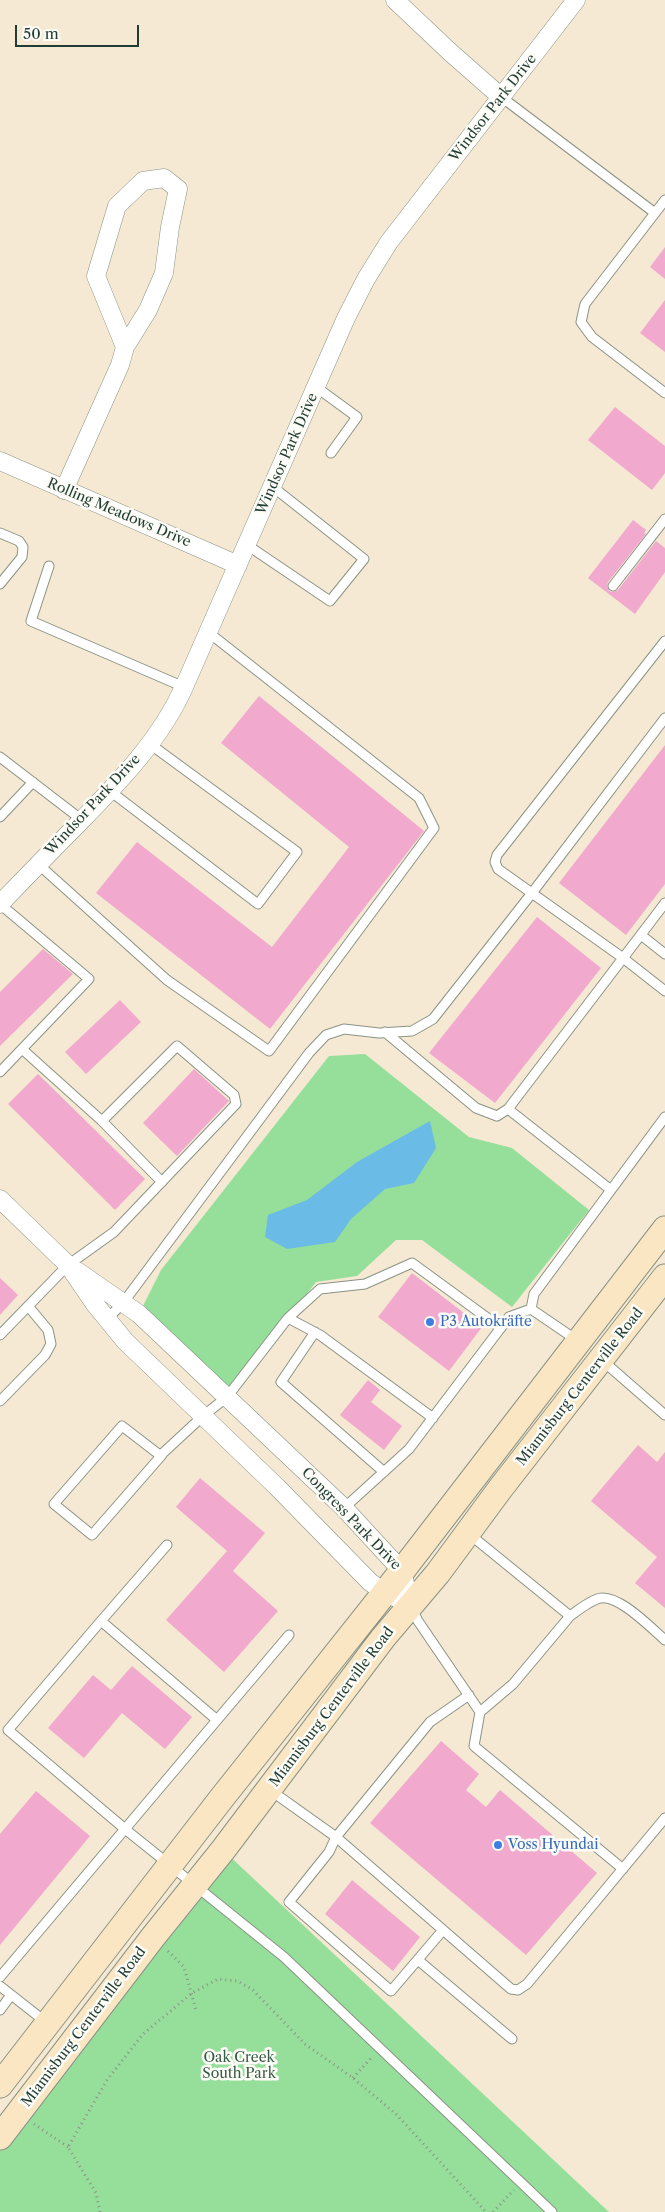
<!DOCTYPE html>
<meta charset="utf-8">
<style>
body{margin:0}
#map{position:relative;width:665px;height:2212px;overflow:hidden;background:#f5e9d3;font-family:"Libre Caslon Text",serif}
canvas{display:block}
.scale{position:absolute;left:15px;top:25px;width:124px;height:22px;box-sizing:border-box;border:2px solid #1f3d34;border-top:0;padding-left:6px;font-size:15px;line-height:18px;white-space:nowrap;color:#1f3d34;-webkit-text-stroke:4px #fdfcf7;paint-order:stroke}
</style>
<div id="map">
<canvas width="665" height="2212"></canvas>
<div class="scale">50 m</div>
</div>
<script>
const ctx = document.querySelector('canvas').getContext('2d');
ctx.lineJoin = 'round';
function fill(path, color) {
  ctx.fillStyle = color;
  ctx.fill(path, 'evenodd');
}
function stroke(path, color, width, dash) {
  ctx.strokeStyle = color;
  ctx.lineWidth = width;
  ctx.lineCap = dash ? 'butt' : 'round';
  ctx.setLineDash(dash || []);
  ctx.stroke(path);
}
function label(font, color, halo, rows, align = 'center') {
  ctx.font = font + ' "Libre Caslon Text",serif';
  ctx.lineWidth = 5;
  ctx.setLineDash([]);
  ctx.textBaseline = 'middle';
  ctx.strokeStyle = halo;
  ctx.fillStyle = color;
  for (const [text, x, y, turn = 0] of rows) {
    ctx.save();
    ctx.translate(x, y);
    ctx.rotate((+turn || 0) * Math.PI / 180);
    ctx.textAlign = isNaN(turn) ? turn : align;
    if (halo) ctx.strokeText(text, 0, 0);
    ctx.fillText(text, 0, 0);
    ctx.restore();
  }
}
const green = new Path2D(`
 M365,1054l104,83 43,11 77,62 -77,97 -90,-67h-26l-39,36 -41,6 -89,115 -88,-83 22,-44 168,-214z
 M223,1850l386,362h-609v-75z`);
const water = new Path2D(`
 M430,1121l6,27 -22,35 -29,6 -34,30 -16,23 -48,7 -22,-12 3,-22 39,-15 50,-38z`);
const building = new Path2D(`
 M665,247v32l-15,-12z
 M665,300v52l-25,-19z
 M615,407l50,39v27l-13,17 -64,-50z
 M633,520l13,10 -2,3 2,1 -38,48 -1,4 2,5 4,1 5,-2 38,-49 9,7v24l-30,42 -47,-36z
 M259,696l165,135 -154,198 -174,-136 41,-51 135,105 77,-100 -128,-104z
 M665,745v139l-39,51 -67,-52z
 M537,917l64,51 -106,135 -66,-50z
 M43,949l30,25 -73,72v-54z
 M120,1000l21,22 -55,52 -21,-22z
 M194,1069l35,32 -52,55 -34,-33z
 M38,1074l107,105 -30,31 -107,-106z
 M412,1273l70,54 -33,44 -71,-54z
 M0,1278l18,17 -18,20z
 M368,1380l12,10 -9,12 31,24 -18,24 -44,-35z
 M638,1445l19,17 8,-10v156l-30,-25 22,-26 -66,-56z
 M200,1478l65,55 -32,38 45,40 -54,61 -58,-52 61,-69 -51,-44z
 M132,1666l60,51 -27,32 -43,-36 -38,45 -36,-30 45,-53 18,15z
 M441,1741l38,33 -13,16 20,17 14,-17 97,83 -71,82 -156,-132z
 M36,1791l54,45 -90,109v-111z
 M352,1880l68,57 -27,34 -68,-57z`);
const path = new Path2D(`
 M168,1951l16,16 12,43
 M353,2078l20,-22
 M34,2124l34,23
 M100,2212l-4,-19 -28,-46 39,-67 36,-46 49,-41 26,-14 19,2 15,8 53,55 48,34 43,36 90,98
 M493,2212l21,-22`);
const service = new Path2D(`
 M500,96l155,117
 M665,200l-80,104 -4,18 11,15 73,56
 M316,387l41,30 -26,36
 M0,533l19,8 4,6 -1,10 -22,27
 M247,545l83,56 34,-42 -91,-72
 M49,566l-18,55 153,66
 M613,586l52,-67
 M665,641l-168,214 -2,7 3,7 125,89 42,33
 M0,757l82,63
 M110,791l148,113 39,-52 -147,-108
 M0,817l33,-35
 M38,864l129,116 102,71 165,-223 -15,-30 -211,-166
 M641,935l24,19
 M385,1032l91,76 21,8 11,-7 157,-206
 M0,1072l89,-93 -89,-75
 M508,1109l103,81
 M102,1121l60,61
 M531,1309l3,-15 131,-177
 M288,1318l32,17 113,83
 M107,1319l16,-16 186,-250 17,-18 18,-6 35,4 33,-2 21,-12 99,-126 133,-175
 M315,1332l-34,50 103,90
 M0,1335l68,-70 46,-33 122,-128 -2,-9 -57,-49 -75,75 -80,-72
 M603,1361l62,54
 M0,1401l45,-46 6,-11 -3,-14 -20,-24
 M161,1456l-39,-30 -68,78 38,31 69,-79 2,-3 40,-37 24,-19 61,-79 32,-29 45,-5 47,-21 89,65
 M344,1508l65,-59 100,-132 22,-8 47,32
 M468,1533l102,83c8,-6 17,-13 27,-17 19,-8 54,29 68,41
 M411,1607l7,14 62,91 -6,34 149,123
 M101,1621l66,-76
 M480,1712l33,-28 57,-68
 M217,1720l72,-85
 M270,1790l66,47 175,152 7,1 9,-6 138,-166
 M443,1930l-52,61 -102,-89 40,-50 7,-15 94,-115 39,-27
 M418,1960l94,79
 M0,1977l217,-257 -116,-99 -93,109 117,99 159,128 268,255
 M0,1986l47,37
 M0,2010l11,-15`);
const minor = new Path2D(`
 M395,0l55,52 50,44
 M0,461l238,104
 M64,490l56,-125 5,-18 23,-37 16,-37 6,-46 8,-38 -14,-11 -21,3 -26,25 -21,70 29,71
 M0,904c25,-26 51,-53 77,-79 40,-41 83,-84 107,-138l162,-369 20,-39 23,-37 187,-242
 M0,1199l68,66 26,38 31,38 152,146 93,95 14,10 26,12
 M77,1271l62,43 205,194 58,63 8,33`);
const secondary = new Path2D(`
 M0,2085l221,-286 181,-228 263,-342
 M0,2137l153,-200 70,-87 160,-212 55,-65 62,-84 165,-212`);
const markers = [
 [430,1322,5,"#3f7fe0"],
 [498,1845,5,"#3f7fe0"]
];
const streetNames = [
 ["Windsor Park Drive",493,108,-52],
 ["Windsor Park Drive",287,454,-66],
 ["Rolling Meadows Drive",119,513,23],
 ["Windsor Park Drive",93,805,-47],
 ["Miamisburg Centerville Road",580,1387,-52],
 ["Congress Park Drive",351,1519,46],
 ["Miamisburg Centerville Road",332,1707,-53],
 ["Miamisburg Centerville Road",84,2027,-53]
];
const shopNames = [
 ["P3 Autokräfte",440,1322],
 ["Voss Hyundai",508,1845]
];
const parkNames = [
 ["Oak Creek",239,2058],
 ["South Park",239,2074]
];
fill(green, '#95df9b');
fill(water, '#6abbe5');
fill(building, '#f1a9cd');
stroke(service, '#8a9384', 11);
stroke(minor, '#8a9384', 19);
stroke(secondary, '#8a9384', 27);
stroke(path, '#8a9384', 3, [1, 4]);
stroke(service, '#fff', 9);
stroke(minor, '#fff', 18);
stroke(secondary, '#fbe6c4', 25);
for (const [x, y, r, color] of markers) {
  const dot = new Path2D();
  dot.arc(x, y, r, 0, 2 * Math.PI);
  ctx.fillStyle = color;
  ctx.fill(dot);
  stroke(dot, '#fdfcf7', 2);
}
label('14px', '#1f3d34', '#fdfcf7', streetNames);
label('14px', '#366cbe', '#fdfcf7', shopNames, 'left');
label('14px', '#375d49', '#fdfcf7', parkNames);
</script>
